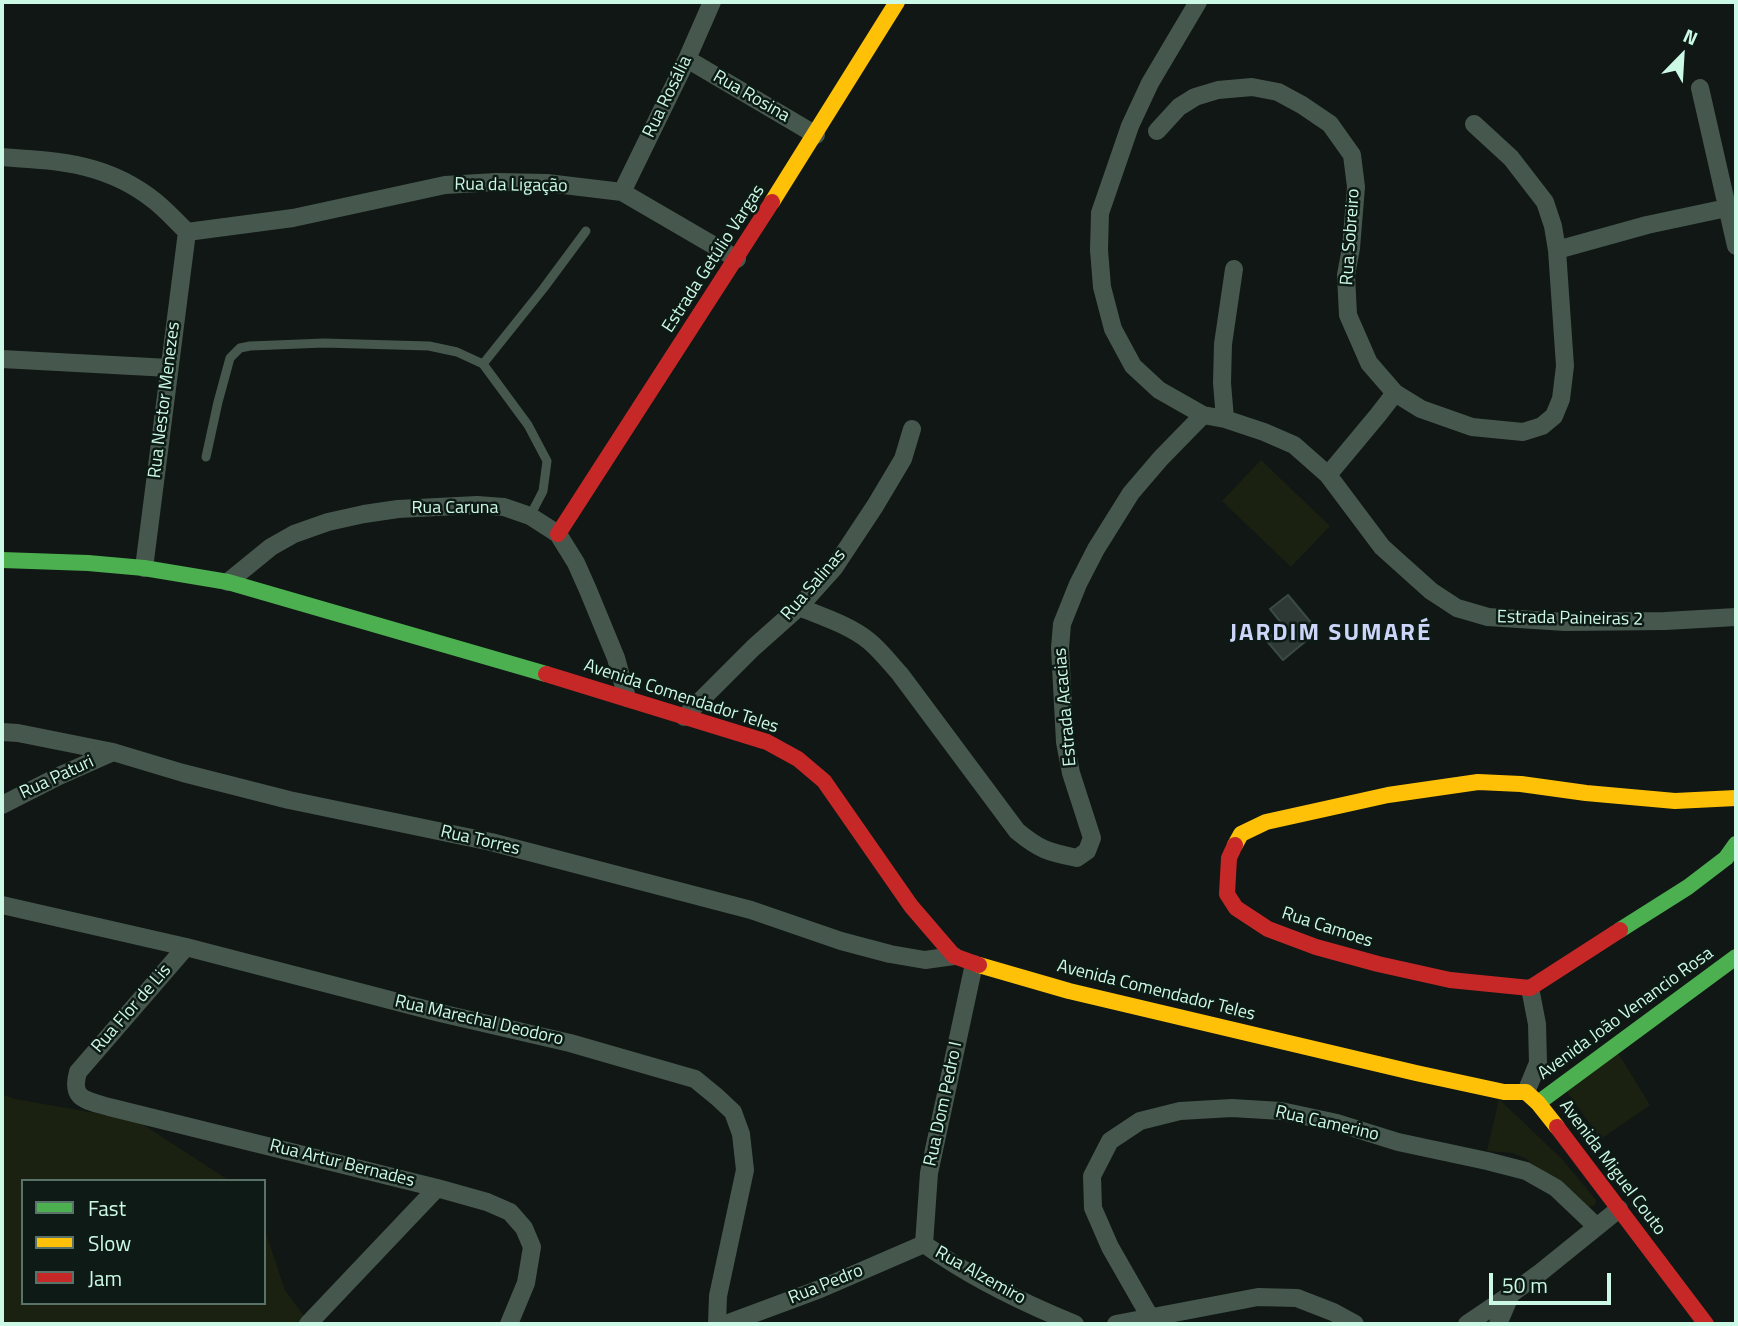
<!DOCTYPE html>
<meta charset="utf-8">
<style>
body{margin:0}
#map{position:relative;width:1738px;height:1326px;overflow:hidden;background:#101714;font-family:"Titillium Web",sans-serif}
canvas{display:block}
.frame{position:absolute;inset:0;border:4px solid #ccf9e5;pointer-events:none}
.legend{position:absolute;left:21px;top:1179px;width:245px;height:126px;box-sizing:border-box;background:#0d1a15;border:2px solid #597368;margin:0;padding:9px 12px;list-style:none;font-size:21px;color:#ccf9e5}
.legend li{display:flex;align-items:center;gap:14px;height:35px}
.legend b{width:35px;border:2px solid #597368}
.north{position:absolute;left:1647px;top:21px;width:70px;height:70px;-webkit-text-stroke:5px #0d1a15;paint-order:stroke;rotate:24deg;font-size:19px;font-weight:700;line-height:28px;text-align:center;color:#ccf9e5}
.north::after{content:'';display:block;margin:auto;width:24px;height:32px;background:#ccf9e5;clip-path:polygon(50% 0,100% 100%,50% 72%,0 100%)}
.scale{position:absolute;left:1489px;top:1273px;width:122px;height:32px;box-sizing:border-box;border:4px solid #ccf9e5;border-top:0;padding-left:9px;font-size:21px;line-height:24px;white-space:nowrap;color:#ccf9e5;-webkit-text-stroke:5px #0d1a15;paint-order:stroke}
</style>
<div id="map">
<canvas width="1738" height="1326"></canvas>
<div class="frame"></div>
<ul class="legend">
<li><b style="height:9px;background:#4caf50"></b>Fast</li>
<li><b style="height:9px;background:#ffc107"></b>Slow</li>
<li><b style="height:9px;background:#c62828"></b>Jam</li>
</ul>
<div class="north">N</div>
<div class="scale">50 m</div>
</div>
<script>
const ctx = document.querySelector('canvas').getContext('2d');
ctx.lineJoin = 'round';
function fill(path, color) {
  ctx.fillStyle = color;
  ctx.fill(path, 'evenodd');
}
function stroke(path, color, width, dash) {
  ctx.strokeStyle = color;
  ctx.lineWidth = width;
  ctx.lineCap = dash ? 'butt' : 'round';
  ctx.setLineDash(dash || []);
  ctx.stroke(path);
}
function label(font, color, halo, rows, align = 'center') {
  ctx.font = font + ' "Titillium Web",sans-serif';
  ctx.lineWidth = 5;
  ctx.setLineDash([]);
  ctx.textBaseline = 'middle';
  ctx.strokeStyle = halo;
  ctx.fillStyle = color;
  for (const [text, x, y, turn = 0] of rows) {
    ctx.save();
    ctx.translate(x, y);
    ctx.rotate((+turn || 0) * Math.PI / 180);
    ctx.textAlign = isNaN(turn) ? turn : align;
    if (halo) ctx.strokeText(text, 0, 0);
    ctx.fillText(text, 0, 0);
    ctx.restore();
  }
}
const green = new Path2D(`
 M1261,460l69,66 -39,41 -69,-66z
 M1618,1053l32,52 -49,34 -35,-48z
 M2,1094l13,5 121,21 94,61h-207v122h241v-76l21,63 25,34h-308z
 M1499,1099l63,60 34,41 -1,5 -7,2 -63,-49 -13,-5 -25,-2z`);
const building = new Path2D(`
 M1288,595l30,36 -35,29 -17,-20 17,-15 -13,-16z`);
const lane = new Path2D(`
 M483,364l60,-75 43,-58
 M206,457l12,-55 12,-44 10,-10 10,-2 74,-3 105,3 28,6 26,12 45,61 19,36 -4,30 -13,25`);
const street = new Path2D(`
 M1198,2l-48,81 -20,43 -30,87 -1,37 3,37 11,42 20,37 26,24 44,25 22,4 39,13 30,13 34,30 54,72 49,44 26,17 31,9 77,5 100,-1 71,-4
 M687,59l129,76
 M1700,88l36,158
 M1157,131l22,-24 16,-10 23,-7 34,-3 26,5 24,13 28,19 22,31 4,32 -5,61 -5,27 2,40 21,48 26,30 26,16 51,18 51,5 19,-6 12,-10 7,-17 4,-33 -8,-116 -4,-24 -8,-24 -34,-44 -37,-34
 M2,157c58,4 106,6 154,45 11,9 21,20 31,30
 M622,192l65,-133 25,-57
 M187,232l106,-14 152,-33 51,-3 51,1 75,9 115,67
 M1557,250l90,-25 89,-19
 M2,359l167,9
 M1225,419l-3,-36 1,-39 11,-75
 M1328,475l50,-60 17,-22
 M144,568l43,-336
 M228,582l43,-35 23,-13 34,-12 36,-8 34,-5 79,-4 27,2 26,9 28,18 18,29 12,27 28,68 11,40
 M799,607c24,10 50,18 70,34 12,10 21,22 31,33l117,157c23,19 31,21 60,27l10,-7 5,-13 -21,-65 -6,-31 -5,-94 2,-24 16,-40 18,-35 35,-56 30,-35 42,-43
 M684,717l69,-69 46,-41 35,-39 41,-62 28,-47 9,-30
 M2,732l16,1 95,19 70,21 106,27 202,42 260,68 90,31 49,13 35,6 29,-4
 M2,805l57,-29 54,-24
 M2,905l184,42 254,66 130,30 125,36 22,18 16,15 8,22 4,36 -27,126 -1,28
 M186,947l-108,125c-8,28 8,28 31,35l328,81 50,14 23,10 14,16 8,19 -6,36 -17,41
 M1526,1092l12,-29 -1,-39 -7,-36
 M924,1244l5,-71 45,-209
 M924,1244c46,33 99,59 151,80
 M1150,1317l-40,-70 -17,-39 -1,-32 18,-35 30,-20 40,-10 52,-3 49,3 56,12 61,19 89,19 39,10 30,17 41,39
 M308,1324l129,-136
 M726,1324l94,-35 104,-45
 M1116,1324l142,-27 39,1 36,14 22,12
 M1467,1324l43,-29
 M1498,1324l13,-30 30,-22 78,-63`);
const fast = new Path2D(`
 M2,560l86,3 56,5 84,14 318,92
 M1620,930l68,-43 38,-29 10,-14
 M1538,1103l198,-146`);
const slow = new Path2D(`
 M772,202l125,-200
 M1235,845l6,-11 25,-12 122,-27 90,-13 43,2 65,9 89,8 61,-3
 M979,965l90,26 347,82 88,19h22l12,11 19,24`);
const jam = new Path2D(`
 M558,534l214,-332
 M546,674l221,68 31,17 26,22 87,125 43,50 25,9
 M1235,845l-6,13 -2,36 9,14 32,21 48,18 62,17 72,16 80,8 90,-58
 M1557,1127l149,197`);
const streetNames = [
 ["Rua Rosália",668,97,-64],
 ["Rua Rosina",751,97,30],
 ["Rua da Ligação",511,186,1],
 ["Rua Sobreiro",1351,237,-86],
 ["Estrada Getúlio Vargas",714,259,-57],
 ["Rua Nestor Menezes",165,400,-83],
 ["Rua Caruna",455,509],
 ["Rua Salinas",814,585,-49],
 ["Estrada Paineiras 2",1570,619,1],
 ["Avenida Comendador Teles",681,697,18],
 ["Estrada Acacias",1066,707,-95],
 ["Rua Paturi",57,778,-25],
 ["Rua Torres",480,841,13],
 ["Rua Camoes",1327,928,18],
 ["Avenida Comendador Teles",1156,991,14],
 ["Rua Flor de Lis",132,1009,-49],
 ["Avenida João Venancio Rosa",1626,1014,-36],
 ["Rua Marechal Deodoro",479,1021,13],
 ["Rua Dom Pedro I",944,1104,-78],
 ["Rua Camerino",1327,1124,13],
 ["Rua Artur Bernades",342,1164,14],
 ["Avenida Miguel Couto",1612,1168,53],
 ["Rua Alzemiro",980,1276,29],
 ["Rua Pedro",826,1285,-22]
];
const districtNames = [
 ["JARDIM SUMARÉ",1331,634]
];
fill(green, '#1a2111');
fill(building, '#2e3935');
stroke(building, '#3a4a44', 2);
stroke(lane, '#46574e', 9);
stroke(street, '#46574e', 18);
stroke(fast, '#4caf50', 16);
stroke(slow, '#ffc107', 16);
stroke(jam, '#c62828', 16);
label('18px', '#ccf9e5', '#0d1a15', streetNames);
ctx.letterSpacing = '2px';
label('bold 24px', '#cdd6f9', '#0d1a15', districtNames);
ctx.letterSpacing = '0px';
</script>
